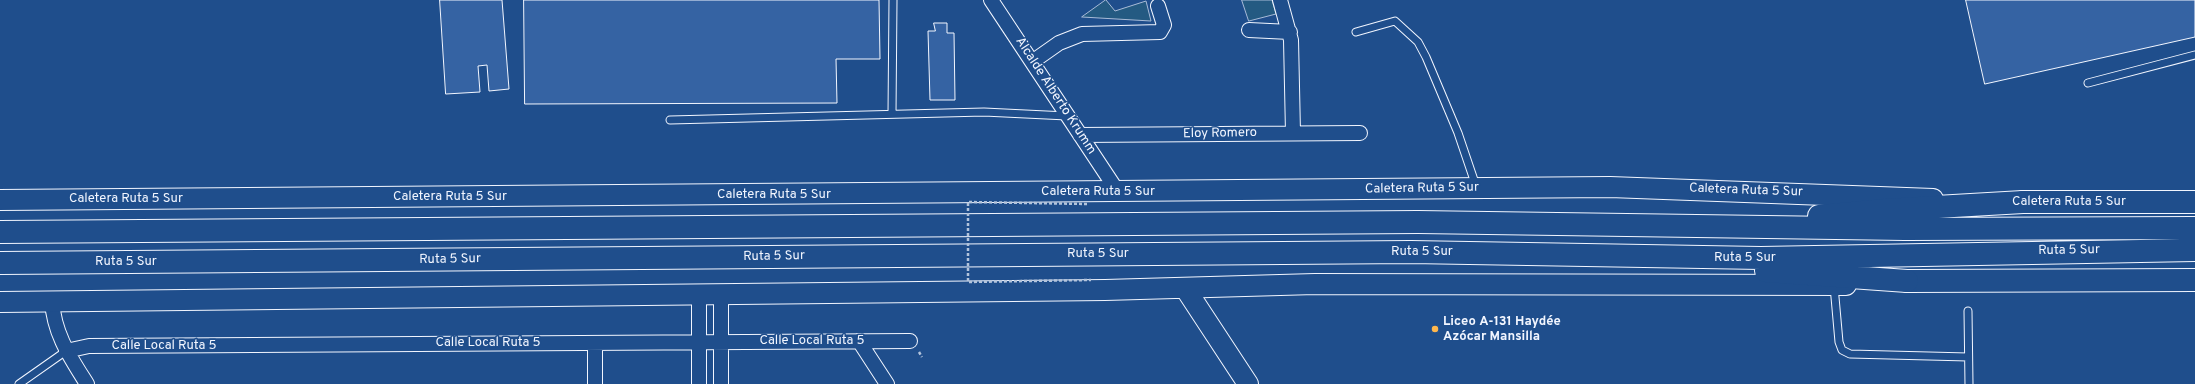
<!DOCTYPE html>
<meta charset="utf-8">
<style>
body{margin:0}
canvas{display:block;background:#1f4e8c}
</style>
<canvas width="2195" height="384"></canvas>
<script>
const ctx = document.querySelector('canvas').getContext('2d');
ctx.lineJoin = 'round';
function fill(path, color) {
  ctx.fillStyle = color;
  ctx.fill(path, 'evenodd');
}
function stroke(path, color, width, dash) {
  ctx.strokeStyle = color;
  ctx.lineWidth = width;
  ctx.lineCap = dash ? 'butt' : 'round';
  ctx.setLineDash(dash || []);
  ctx.stroke(path);
}
function label(font, color, halo, rows, align = 'center') {
  ctx.font = font + ' Overpass,sans-serif';
  ctx.lineWidth = 3;
  ctx.setLineDash([]);
  ctx.textBaseline = 'middle';
  ctx.strokeStyle = halo;
  ctx.fillStyle = color;
  for (const [text, x, y, turn = 0] of rows) {
    ctx.save();
    ctx.translate(x, y);
    ctx.rotate((+turn || 0) * Math.PI / 180);
    ctx.textAlign = isNaN(turn) ? turn : align;
    if (halo) ctx.strokeText(text, 0, 0);
    ctx.fillText(text, 0, 0);
    ctx.restore();
  }
}
const green = new Path2D(`
 M1106,0l9,11 31,-10 5,20 -69,-4z
 M1242,0h30l4,14 -27,7z`);
const building = new Path2D(`
 M440,0h62l7,89 -20,2 -2,-26 -9,1 2,26 -34,2z
 M524,0h355l1,59h-44l1,44 -312,1z
 M1966,0h229v37l-210,47z
 M934,23h13v10h7l1,67h-25l-2,-69h7z`);
const path = new Path2D(`
 M919,352l3,5`);
const service = new Path2D(`
 M1356,32l39,-11 23,21 8,15 32,76 18,53
 M2088,83l107,-28
 M892,114l1,-114
 M670,120l314,-8 83,4
 M1834,286l5,56 3,8 8,4 118,3
 M1968,311l1,73
 M19,384l47,-33`);
const minor = new Path2D(`
 M991,0l127,192
 M1280,0l11,40 2,93
 M1249,30l41,2
 M1032,62l27,-19 23,-9 78,-2 4,-7 -6,-19
 M1080,135l280,-2
 M699,295v89
 M52,301c2,33 18,56 35,83
 M859,341l28,43
 M595,343v41
 M66,351l23,-5 821,-5
 M721,384v-89`);
const secondary = new Path2D(`
 M0,200l1610,-13 323,12
 M1185,288l63,96
 M0,302l1105,-12 210,-6 531,1`);
const primary = new Path2D(`
 M2023,202h172
 M1907,281l288,-1`);
const motorway = new Path2D(`
 M1819,216l65,-6 139,-8
 M0,232l1418,-10 487,7 290,-1
 M0,263l1411,-11 350,6 434,-8
 M1766,271l141,10`);
const pathBridge = new Path2D(`
 M1087,204l-119,-2v80l123,-2`);
const markers = [
 [1435,329,4,"#ffb74d"]
];
const streetNames = [
 ["Alcalde Alberto Krumm",1055,96,57],
 ["Eloy Romero",1220,134,-1],
 ["Caletera Ruta 5 Sur",1422,189,-1],
 ["Caletera Ruta 5 Sur",1746,191,2],
 ["Caletera Ruta 5 Sur",1098,192],
 ["Caletera Ruta 5 Sur",774,195],
 ["Caletera Ruta 5 Sur",450,197],
 ["Caletera Ruta 5 Sur",126,199],
 ["Caletera Ruta 5 Sur",2069,202],
 ["Ruta 5 Sur",2069,251,-1],
 ["Ruta 5 Sur",1422,252],
 ["Ruta 5 Sur",1098,254],
 ["Ruta 5 Sur",774,257,-1],
 ["Ruta 5 Sur",1745,258],
 ["Ruta 5 Sur",450,260,-1],
 ["Ruta 5 Sur",126,262],
 ["Calle Local Ruta 5",812,341],
 ["Calle Local Ruta 5",488,343],
 ["Calle Local Ruta 5",164,346]
];
const poiNames = [
 ["Liceo A-131 Haydée",1443,322],
 ["Azócar Mansilla",1443,337]
];
fill(green, '#245a82');
stroke(green, '#a8bbd7', 1);
fill(building, '#3563a3');
stroke(building, '#f2f6ff', 1);
stroke(service, '#f2f6ff', 9);
stroke(minor, '#f2f6ff', 16);
stroke(secondary, '#f2f6ff', 22);
stroke(primary, '#f2f6ff', 24);
stroke(motorway, '#f2f6ff', 24);
stroke(path, '#b3c4dc', 2.5, [3, 2]);
stroke(service, '#1f4e8c', 7);
stroke(minor, '#1f4e8c', 14);
stroke(secondary, '#1f4e8c', 20);
stroke(primary, '#1f4e8c', 22);
stroke(motorway, '#1f4e8c', 22);
stroke(pathBridge, '#b3c4dc', 2.5, [3, 2]);
for (const [x, y, r, color] of markers) {
  const dot = new Path2D();
  dot.arc(x, y, r, 0, 2 * Math.PI);
  ctx.fillStyle = color;
  ctx.fill(dot);
  stroke(dot, '#1f4e8c', 1.5);
}
label('13px', '#f2f6ff', '#1f4e8c', streetNames);
label('bold 13px', '#f2f6ff', '#1f4e8c', poiNames, 'left');
</script>
